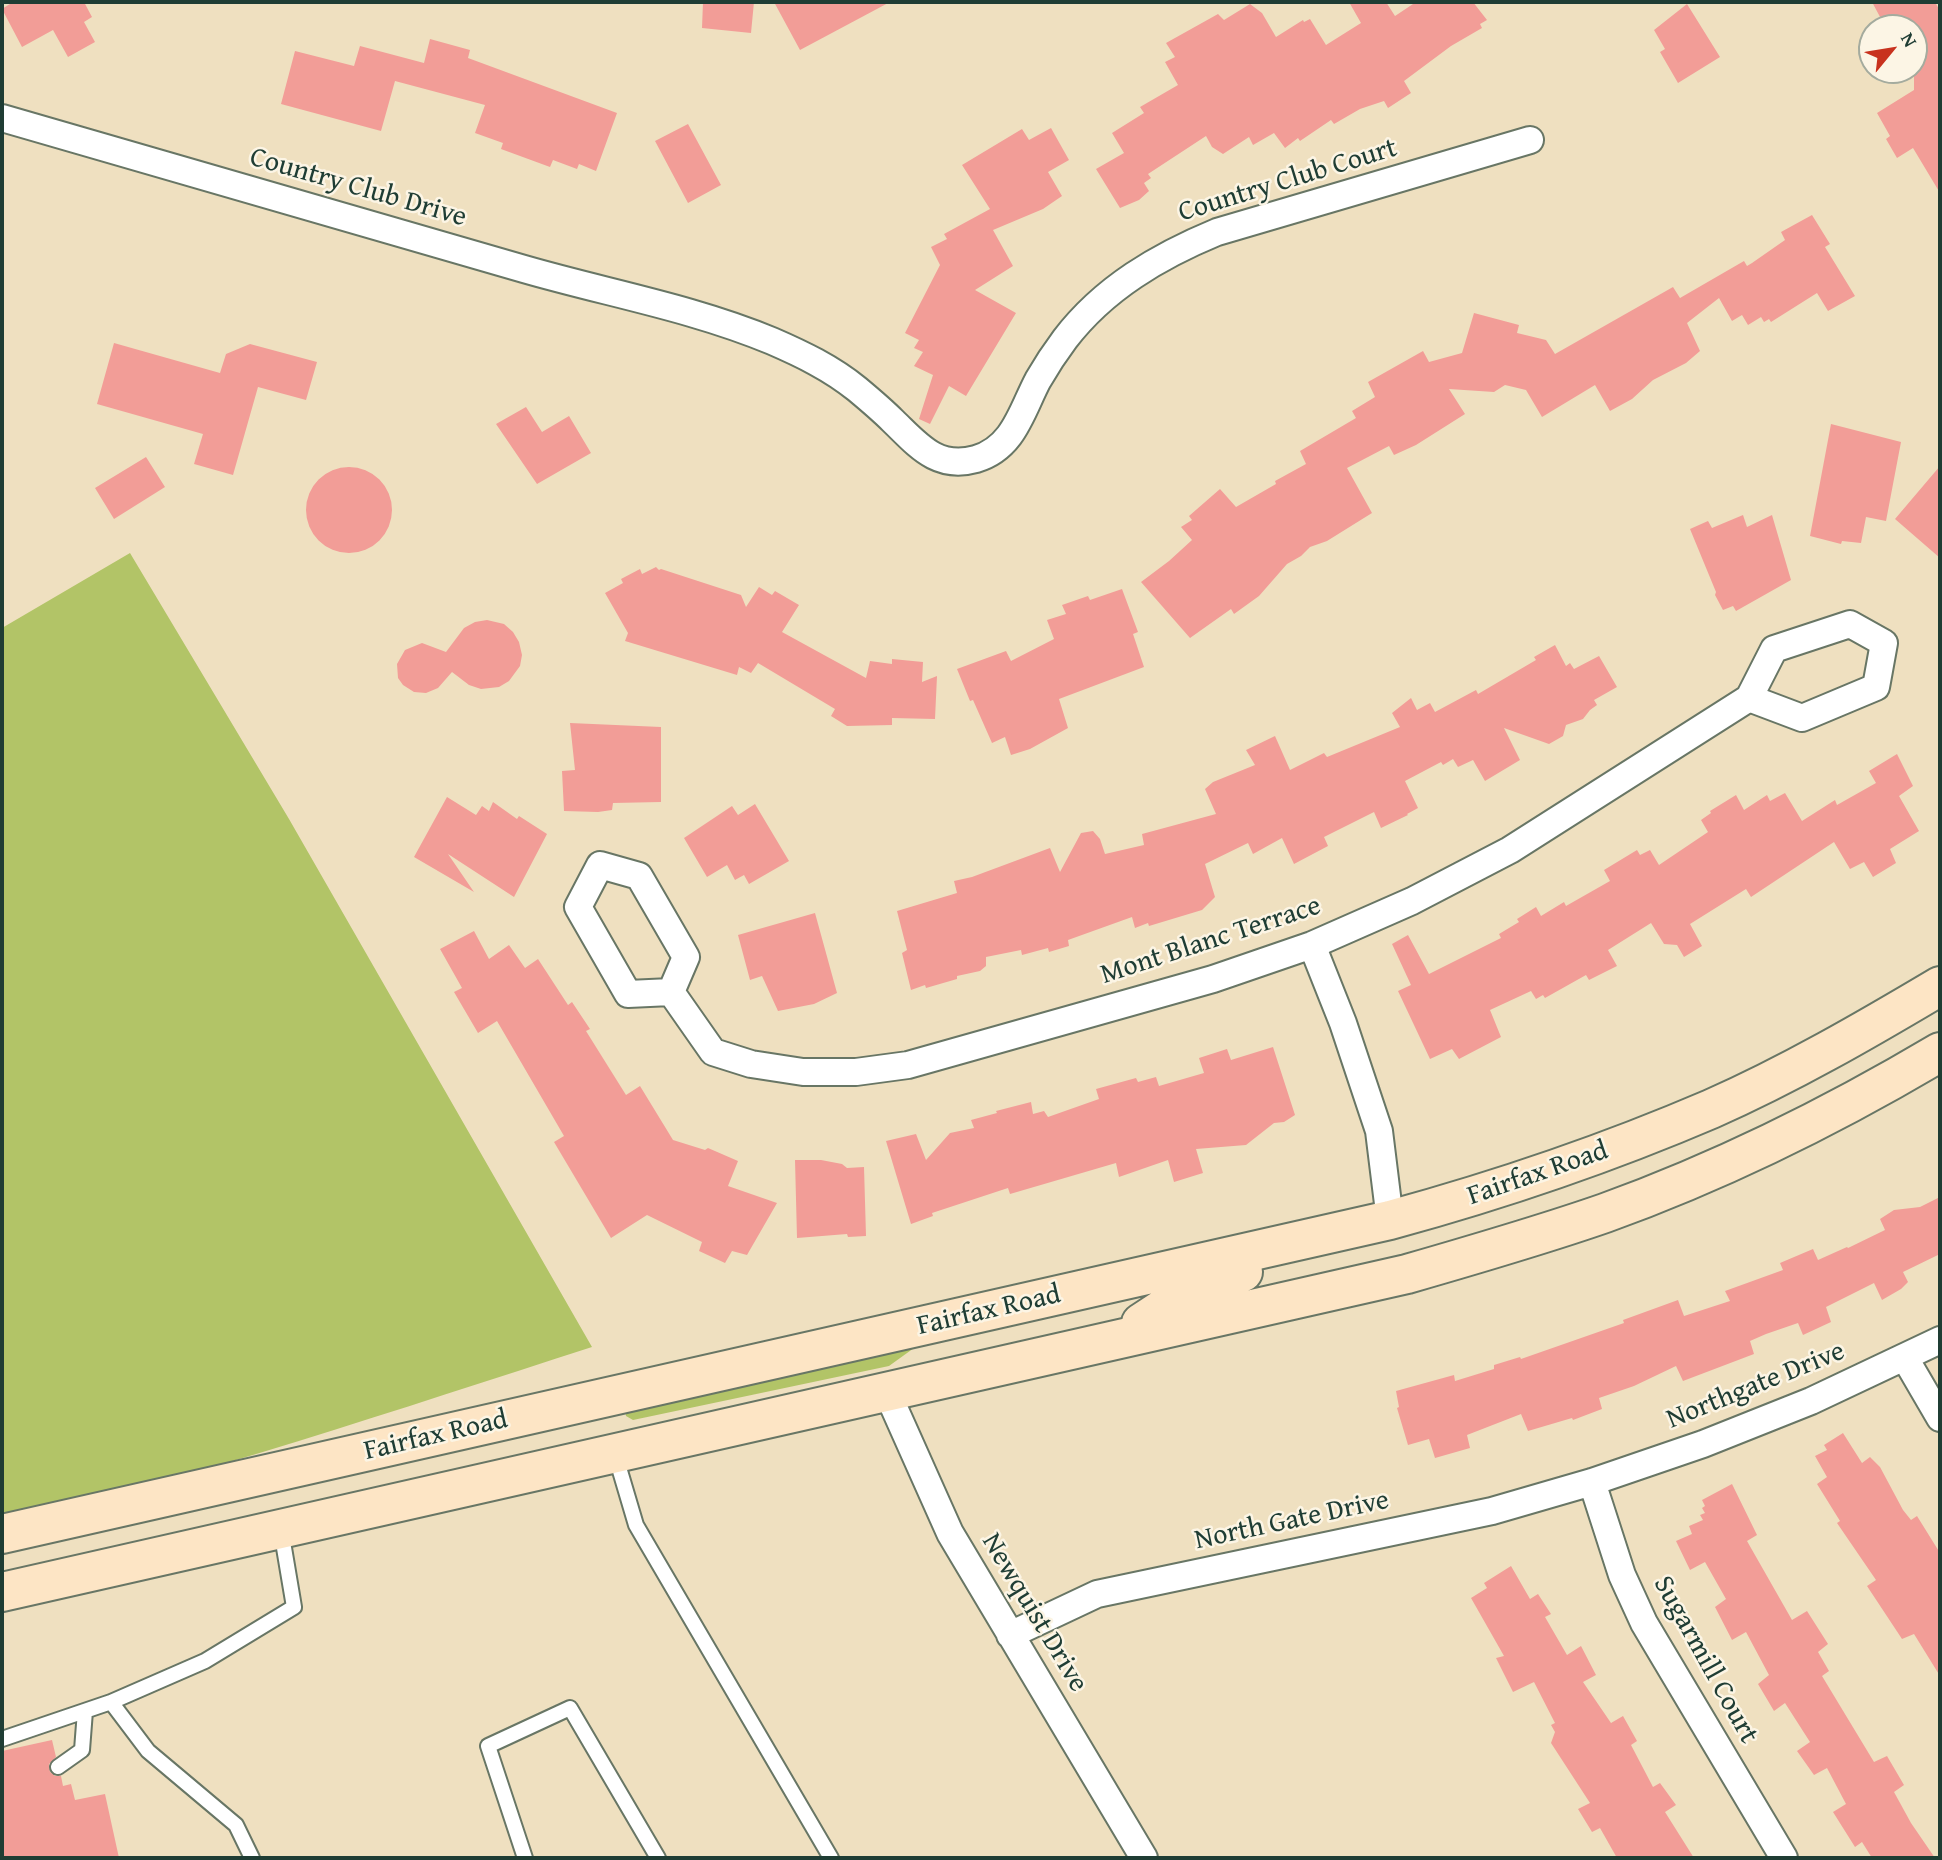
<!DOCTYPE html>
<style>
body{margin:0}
#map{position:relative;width:1942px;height:1860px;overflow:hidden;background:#efe0c0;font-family:"Gentium Book Plus",serif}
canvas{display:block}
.frame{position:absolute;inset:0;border:4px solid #1f3d34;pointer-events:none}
.north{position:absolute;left:1858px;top:14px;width:70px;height:70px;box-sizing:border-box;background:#fcf5e5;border:2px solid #a4ab9e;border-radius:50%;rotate:60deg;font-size:19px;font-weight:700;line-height:28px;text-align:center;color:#1f3d34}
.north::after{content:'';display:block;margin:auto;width:24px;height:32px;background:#c8321e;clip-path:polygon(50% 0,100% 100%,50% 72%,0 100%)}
</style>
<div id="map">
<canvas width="1942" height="1860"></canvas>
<div class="frame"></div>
<div class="north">N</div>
</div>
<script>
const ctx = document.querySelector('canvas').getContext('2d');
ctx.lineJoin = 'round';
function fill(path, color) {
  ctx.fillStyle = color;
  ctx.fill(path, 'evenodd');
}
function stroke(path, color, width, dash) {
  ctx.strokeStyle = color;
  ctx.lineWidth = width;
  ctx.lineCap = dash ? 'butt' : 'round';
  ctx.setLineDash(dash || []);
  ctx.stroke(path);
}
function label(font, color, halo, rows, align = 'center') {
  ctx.font = font + ' "Gentium Book Plus",serif';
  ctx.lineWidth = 5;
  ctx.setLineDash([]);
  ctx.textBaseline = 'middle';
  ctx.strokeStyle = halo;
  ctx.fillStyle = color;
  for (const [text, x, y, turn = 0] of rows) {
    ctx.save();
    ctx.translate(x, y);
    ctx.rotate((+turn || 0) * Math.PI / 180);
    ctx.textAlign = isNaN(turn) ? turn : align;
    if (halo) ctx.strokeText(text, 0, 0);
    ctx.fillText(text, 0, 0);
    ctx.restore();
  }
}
const green = new Path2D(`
 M130,553l159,266 303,528c-195,63 -390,128 -590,178v-897z
 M932,1342l-18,6 -25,18 -256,54 -7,-4 -1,-7z`);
const building = new Path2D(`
 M13,2h71l8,15 -8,5 11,20 -27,15 -15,-27 -31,17 -20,-38z
 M703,2h51l-3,31 -49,-5z
 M774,2h116l-90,48z
 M1349,2h37l9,14 21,-14h57l14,18 -7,4 2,4 -31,18 -47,35 7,12 -23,15 -4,-7 -24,8 -26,15 -3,-4 -31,21 -2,-3 -13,10 -11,-15 -21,12 -4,-8 -26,17 -11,-7 -6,-11 -58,38 3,4 -7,5 5,8 -10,9 -19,8 -24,-39 28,-16 -12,-20 32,-20 -4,-6 38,-22 -13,-23 10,-5 -9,-14 52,-29 6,6 26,-16 12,9 14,24 27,-17 1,2 6,-3 16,26 35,-22z
 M1872,2h63l5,9v182l-27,-45 -16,10 -11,-19 4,-3 -13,-23 37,-23v-62h-28z
 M1687,4l33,53 -42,26 -18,-31 5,-3 -11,-19z
 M430,39l40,11 -2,8 149,55 -21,58 -17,-7 -2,5 -24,-9 -3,7 -49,-18 2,-6 -28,-10 10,-28 -90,-24 -14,50 -100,-27 14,-53 59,15 6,-20 64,17z
 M688,124l33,61 -33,18 -33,-62z
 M1051,128l18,32 -21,12 14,24 -19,13 -50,21 20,36 -38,24 41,23 -50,83 -17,-10 -19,38 -11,-5 14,-44 -19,-9 9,-14 -9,-4 5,-8 -14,-7 35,-68 -9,-18 16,-8 -3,-5 46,-25 -28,-44 60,-36 7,11z
 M1812,215l18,29 -5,3 30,49 -27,15 -11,-18 -46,29 -2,-3 -5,3 -3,-5 -13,8 -6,-10 -10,6 -13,-23 -32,25 13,28 -14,12 -33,17 -21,19 -22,12 -15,-26 -53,32 -16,-27 -21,-5 -11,7 -45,-3 16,25 -49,31 -22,10 -5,-9 -42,22 25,45 -45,28 -17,6 -9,9 -14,8 -28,32 -25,18 -3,-5 -41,29 -49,-56 28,-21 23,-21 -11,-13 11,-7 -3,-4 31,-27 16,18 40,-23 -1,-3 31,-17 -6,-13 56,-33 -4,-7 23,-14 -7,-15 55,-31 6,11 33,-9 12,-40 45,12 -2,8 29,7 9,14 118,-67 7,11 64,-37 3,5 5,-3 33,-23 -4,-8z
 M114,343l106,30 6,-19 24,-10 67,18 -11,38 -48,-13 -25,88 -39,-11 9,-30 -106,-30z
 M526,407l16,25 27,-16 22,37 -54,31 -41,-60z
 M1831,424l70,18 -15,79 -20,-4 -5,26 -19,-2 -1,3 -31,-8z
 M146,457l19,30 -51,32 -19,-31z
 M1940,466v92l-45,-39z
 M306 510a43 43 0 1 1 86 0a43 43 0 1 1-86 0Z
 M1743,515l4,12 25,-12 19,65 -55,31 -3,-5 -10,4 -8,-15 1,-3 -26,-63 18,-8 4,7z
 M656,567l3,3 2,-1 80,26 5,12 13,-20 13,8 3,-4 24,14 -17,27 84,46 4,-17 22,3v-5l31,3 -1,20 15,-6 -2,43 -43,-1v7l-45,1 -16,-10 4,-7 -77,-46 -7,10 -12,-6 -2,8 -112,-34 3,-8 -23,-40 18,-10 -2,-4 19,-10 2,5z
 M1122,589l16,43 -5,2 11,33 -85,32 9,29 -38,21 -19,6 -6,-18 -13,6 -19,-43 -3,1 -13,-32 49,-18 5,10 43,-22 -7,-19 19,-6 -4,-9 26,-9 2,4z
 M487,620l17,4 9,8 6,10 3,13 -2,11 -11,15 -10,6 -18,2 -12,-4 -17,-13 -14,16 -12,5 -12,-1 -11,-7 -5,-7 -1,-14 8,-14 17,-7 24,9 18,-24 11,-6z
 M1555,645l11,21 4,-3 4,6 25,-13 18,31 -23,13 3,5 -7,5 -7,9 -17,6 -3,11 -14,8 -45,-16 16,32 -35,21 -12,-21 -15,7 -5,-8 -10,6 -2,-3 -36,19 13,27 -11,6 1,1 -27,13 -7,-16 -50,25 4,9 -34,18 -12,-26 -29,16 -5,-11 -43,21 10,33 -13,13 -53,16 -1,-3 -13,5 -3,-11 -64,23 1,6 -20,6 -1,-4 -26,7 -1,-5 -35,7v9l-6,5 -23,5v3l-31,9 -1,-3 -14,5 -9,-37 5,-3 -10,-39 60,-18 -3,-12 18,-4 78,-29 10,24 21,-39 12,-2 7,8 5,15 39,-9 -2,-11 74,-20 -11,-25 8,-7 42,-17 -9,-15 29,-14 15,34 34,-17 3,4 73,-30 -8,-14 19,-15 6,12 13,-7 5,9 41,-22 2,4 58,-34 -2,-3z
 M570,723l91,4v75l-48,1 -1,7 -14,2 -34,-1 -2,-40 13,-1z
 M1897,754l16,32 -14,10 20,35 -29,18 6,14 -23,14 -9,-15 -14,7 -16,-27 -83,55 -5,-8 -56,35 12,22 -18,11 -7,-12 -13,-1 -13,-21 -43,27 9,16 -28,14 -3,-5 -41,23 -2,-3 -7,4 -5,-8 -41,19 11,27 -42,22 -7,-10 -22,10 -32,-68 13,-6 -19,-41 16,-9 21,39 72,-36 -2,-4 20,-12 -2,-3 19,-12 5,9 23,-14 2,4 44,-25 -6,-11 33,-20 3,5 10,-5 9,15 49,-33 -7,-12 10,-7 -1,-2 26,-16 8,15 23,-15 3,6 15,-8 17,28 33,-21 2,5 39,-22 -7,-12z
 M447,797l29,18 6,-9 7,5 4,-9 24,17 2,-3 28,18 -33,63 -66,-43 26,38 -60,-35z
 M755,804l34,57 -40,23 -5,-9 -9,5 -8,-15 -20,12 -23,-39 48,-32 6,9z
 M815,913l22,80 -23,11 -36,7 -16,-35 -12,4 -12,-45z
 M474,931l15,28 20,-14 16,23 13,-9 30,46 4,-3 18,27 -4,2 40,64 14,-9 33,54 32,10 3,-2 30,13 -10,25 49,17 -30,52 -15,-4 -7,12 -26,-12 3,-9 -55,-27 -36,23 -57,-96 10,-6 -67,-115 -19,12 -24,-41 8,-4 -22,-39z
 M1273,1047l22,68 -11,7 -10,1 -28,22 -50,4 7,24 -29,9 -6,-22 -49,17 -3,-14 -106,31 -2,-6 -76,25 1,3 -22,8 -25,-83 30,-7 10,26 24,-27 24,-5 -3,-8 26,-7 -1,-2 35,-9 2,12 11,-3 4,6 51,-18 -3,-10 40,-11 2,4 18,-5 3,9 45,-13 -5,-15 28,-9 4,11z
 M795,1160h26l21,4 5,4 17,-1 2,69 -18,1 -1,-3 -50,4z
 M1940,1197v57l-37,18 5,10 -7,7 -19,11 -8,-17 -48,24 5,15 -28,13 -5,-12 -32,11 -16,7 4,13 -71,27 -7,-15 -42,20 -35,12 3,11 -29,11 -1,-2 -44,13 -7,-17 -54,21 3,13 -35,10 -6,-19 -21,6 -11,-37 2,-1 -3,-16 58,-16 1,6 39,-12v-4l26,-8 1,2 103,-36 -1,-3 55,-20 6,16 46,-15 -5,-10 58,-21 -3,-7 33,-14 5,11 29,-13 1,1 37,-18 -5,-11 14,-9 26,-3z
 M1843,1433l19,30 8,-6 10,10 23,43 8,10 6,-4 23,37v123l-26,-42 -12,5 -35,-53 9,-6 -39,-57 3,-2 -23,-37 10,-7 -12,-21 12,-6 -3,-5z
 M1732,1484l25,51 -10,6 45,79 15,-9 21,33 -10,8 11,19 -7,5 52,86 13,-6 17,29 -10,7 17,31 24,35h-63l-10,-16 -7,5 -22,-35 13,-8 -19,-36 -13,7 -17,-24 13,-9 -25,-39 -11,8 -16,-27 11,-9 -23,-43 -14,8 -17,-33 11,-8 -21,-37 -15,8 -14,-29 16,-7 -3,-8 14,-6 -3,-5 5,-2 -3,-5 3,-2 -3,-6z
 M1511,1566l19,33 8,-5 13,20 -6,3 22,38 14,-9 15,29 -13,7 28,41 12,-7 14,25 -6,4 22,42 7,-4 16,22 -11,7 29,46h-77l-17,-30 -8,4 -14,-23 12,-6 -39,-60 4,-11 -4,-7 4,-2 -21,-41 -21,10 -17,-34 8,-2 -33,-58 16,-10 -3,-5z
 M52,1740l4,17 -7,7 1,8 5,4h6l2,10 8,-2 4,16 30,-6 14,64h-117v-107z`);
const lane = new Path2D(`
 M615,1454l21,71 195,333
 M111,1702l37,49 88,74 16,33
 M2,1739l109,-37 94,-41 89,-54 -13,-77
 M58,1767l24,-17 3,-39
 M525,1858l-37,-112 82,-38 88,150`);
const street = new Path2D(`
 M2,118c174,51 348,101 522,151 83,24 169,39 248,72 30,13 59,27 85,48 12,10 25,21 36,32 25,24 44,49 83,38 38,-11 46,-49 62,-79 8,-14 18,-29 27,-41 39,-51 94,-83 152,-107l313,-92
 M600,865l39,11 47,81 -15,35 -43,2 -50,-87z
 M1312,945l31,78 36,108 11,89
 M671,992l42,60 38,12 52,8h53l52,-7 305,-86 99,-34 100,-44 98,-51 239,-152 53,20 74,-31 8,-44 -34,-19 -76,25 -25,49
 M1905,1358l35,60
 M887,1392l63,141 194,325
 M1592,1482l30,93 22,48 140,235
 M1010,1635l87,-41 395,-83 100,-29 111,-38 108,-43 129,-61`);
const secondary = new Path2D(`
 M1141,1323l32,-21 70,-30
 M2,1534l1388,-314c110,-30 216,-66 321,-111 79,-35 155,-79 229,-123
 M2,1592l1405,-318c66,-19 132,-38 198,-61 116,-42 229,-98 335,-161`);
const streetNames = [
 ["Country Club Court",1288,181,-17],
 ["Country Club Drive",358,188,16],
 ["Mont Blanc Terrace",1211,941,-18],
 ["Fairfax Road",1538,1174,-19],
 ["Fairfax Road",989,1311,-13],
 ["Northgate Drive",1756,1386,-22],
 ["Fairfax Road",436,1436,-13],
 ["North Gate Drive",1292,1521,-12],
 ["Newquist Drive",1034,1613,59],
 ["Sugarmill Court",1705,1660,61]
];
fill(green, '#b2c467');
fill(building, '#f29d97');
stroke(lane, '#687665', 18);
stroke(street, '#687665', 30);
stroke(secondary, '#687665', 42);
stroke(lane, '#fff', 14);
stroke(street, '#fff', 26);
stroke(secondary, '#fde5c5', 38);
label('28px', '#1f3d34', '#fcf5e5', streetNames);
</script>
